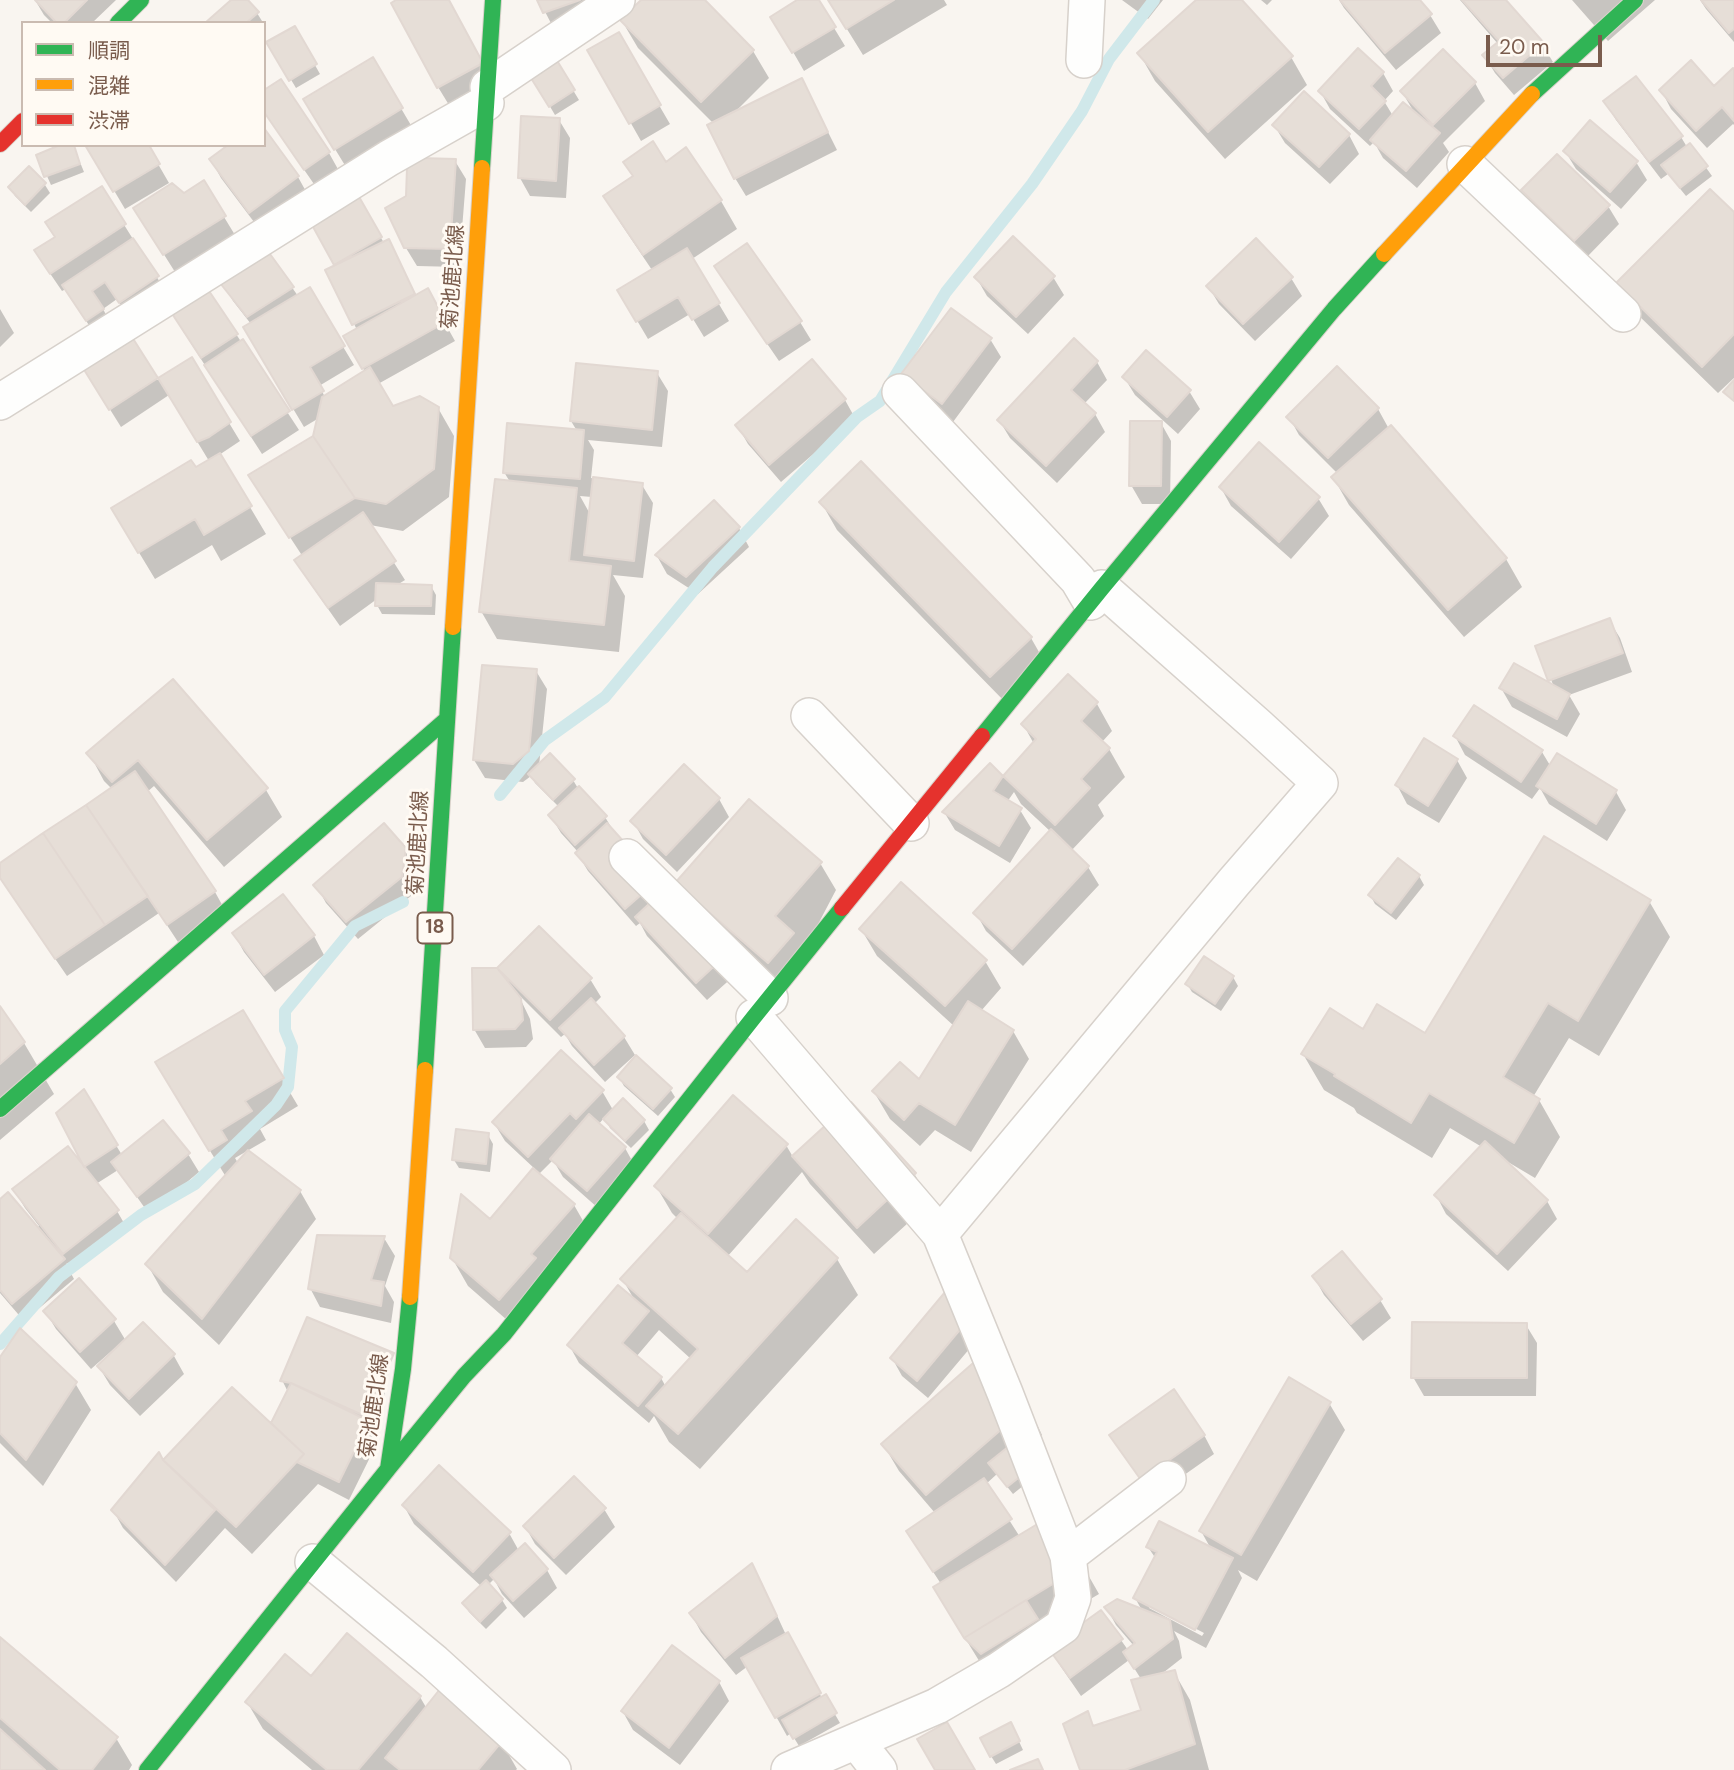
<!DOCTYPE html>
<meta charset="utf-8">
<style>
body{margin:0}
#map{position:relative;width:1734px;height:1770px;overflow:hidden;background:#f9f5f0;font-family:"DM Sans","Noto Sans JP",sans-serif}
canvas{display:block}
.legend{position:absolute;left:21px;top:21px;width:245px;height:126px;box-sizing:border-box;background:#fffaf3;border:2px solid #cabbb1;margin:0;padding:9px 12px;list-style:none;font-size:21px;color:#7a5c4d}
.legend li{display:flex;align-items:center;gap:14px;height:35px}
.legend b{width:35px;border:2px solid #cabbb1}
.scale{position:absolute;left:1486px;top:35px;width:116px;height:32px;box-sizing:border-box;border:4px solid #7a5c4d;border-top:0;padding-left:9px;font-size:21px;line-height:24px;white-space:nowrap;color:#7a5c4d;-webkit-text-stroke:5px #fffaf3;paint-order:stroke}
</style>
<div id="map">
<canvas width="1734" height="1770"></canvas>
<ul class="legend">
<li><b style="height:9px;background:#30b455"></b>順調</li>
<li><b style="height:9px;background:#ff9f0a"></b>混雑</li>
<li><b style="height:9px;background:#e5322d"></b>渋滞</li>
</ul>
<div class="scale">20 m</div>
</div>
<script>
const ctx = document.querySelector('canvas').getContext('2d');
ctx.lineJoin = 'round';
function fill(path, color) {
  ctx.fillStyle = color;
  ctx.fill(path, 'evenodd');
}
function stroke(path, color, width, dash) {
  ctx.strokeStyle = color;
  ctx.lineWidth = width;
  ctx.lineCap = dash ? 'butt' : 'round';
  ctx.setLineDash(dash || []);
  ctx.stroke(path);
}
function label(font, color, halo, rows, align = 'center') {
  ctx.font = font + ' "DM Sans","Noto Sans JP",sans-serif';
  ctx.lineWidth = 6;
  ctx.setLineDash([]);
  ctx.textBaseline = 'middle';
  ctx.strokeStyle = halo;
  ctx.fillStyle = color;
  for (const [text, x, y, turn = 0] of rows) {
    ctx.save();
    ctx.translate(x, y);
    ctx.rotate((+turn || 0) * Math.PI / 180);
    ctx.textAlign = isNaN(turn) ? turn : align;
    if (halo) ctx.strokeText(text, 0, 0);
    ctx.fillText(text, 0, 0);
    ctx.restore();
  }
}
const shadow = new Path2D(`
 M35,0h81l-24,23h-40l-8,-8z
 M233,0h12l12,13 5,8 -2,2h-52z
 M400,0h48l44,82 -43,23 -11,-18z
 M539,0h59l-43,31z
 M643,0h59l51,51 16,27 -36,36 78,-16 26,52 -91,46 -11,-18 -21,-54 -76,-76 -16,-27z
 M801,0h16l28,46 -41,25 -31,-54z
 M829,0h115l3,5 -84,50z
 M1122,0h41l-15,19z
 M1198,0h41l52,57 16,28 -82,74 -70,-78 -16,-28z
 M1261,0h11l-5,5z
 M1339,0h78l13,15 11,18 -45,37 -52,-62z
 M1460,0h44l38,44 11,18 -39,33 -19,-22 -11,-18 14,-11z
 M1572,0h83l-47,41z
 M1700,0h34v42l-28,-33z
 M294,28l26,46 -24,14 -27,-45z
 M618,35l52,89 -29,17 -51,-90z
 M553,57l26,43 -24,15 -26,-44z
 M372,59l40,68 -66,40 -30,-49z
 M1734,71v54l-1,-1 -26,24 -36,-39 -10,-19 53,-2z
 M1383,73l10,18 -9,10 9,15 21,-4 -12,-20 73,-9 10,18 -42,42 6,9 -32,36 -34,-30 -9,-16 -4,4 -40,-37 -10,-18z
 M1635,78l46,59 6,10 3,-2 22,31 -26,20 -18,-22 -7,5 -45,-59 -11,-18z
 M267,116l62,37 10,18 -23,16z
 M559,120l11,18 -4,60 -36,-2 -10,-18z
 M1274,125l75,10 10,19 -29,30 -45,-41z
 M264,131l34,46 10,18 -48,35 -39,-52 -10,-18 53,-15z
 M73,145l11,27 -33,13 -13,-29z
 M87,145h60l22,38 -44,26z
 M686,150l35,51 16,28 -45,30 37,62 -25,16 -14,-23 -42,25 -29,-49 33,-20 -31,-46 -16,-27 29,-20 -9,-15 41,2z
 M1565,151l71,11 11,18 -26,29 -45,-40z
 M455,161l11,18 -7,88 -42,-1 -11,-18z
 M29,169l16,16 5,8 -19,19 -16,-16 -5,-8z
 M101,188l67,107 -38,25 -13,-21 -14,10 10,19 -16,10 -31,-49 -4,2 -15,-22z
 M1524,190l84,16 11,18 -33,34 -52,-49z
 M184,196l40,21 11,18 -60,37 -29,-46z
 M358,198l26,45 14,16 19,38 10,-6 28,50 -77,43 14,24h46l16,28 -5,61 -46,34 -33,-6 35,55 -8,5 34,1 5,9 -1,20 -53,-1 -5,-9v-6l-37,27 -33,-47 -10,-18 6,-4 -42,-64 54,-56 4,-19 -15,9 -59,-99 6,-4 -18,-23 -10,-18 47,-27 28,40 11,-6 45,75 -35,21 6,11 40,-25 -19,-36 11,-6 -29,-59 9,-5 -23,-40z
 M1734,215v163l-16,15 -84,-82 -16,-28z
 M976,277h77l11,18 -36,39 -41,-38z
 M1291,278l11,18 -47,45 -36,-37 -11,-18z
 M726,284l74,38 11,18 -32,21z
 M0,309l14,24 -14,14z
 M181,328l55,6 63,96 -37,24z
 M131,339l26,41 34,-20 49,81 -21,14 47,79 -45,27 -9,-16 -57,34 -26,-43 66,-67 14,-8 -40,-66 -48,32 -25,-40z
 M990,339l11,18 -48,65 -39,-29z
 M1097,362l10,18 -23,24 11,10 10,18 -48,51 -47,-45 -11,-18z
 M657,373l11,18 -6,56 -74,-7 6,10 -3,28 51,7 11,18 -10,75 -30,-3 12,21 -6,56 -122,-13 -16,-28 29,-129 -6,-10 73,-41 -6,-10zM580,496l12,1 -2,17z
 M1124,377l65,14 11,18 -22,25 -43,-39z
 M845,400l10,18 -74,64 -33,-38 -11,-19z
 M1378,409l11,20 2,-1 115,131 16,28 -58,50 -115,-132 -16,-28 5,-3 -39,-39 -10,-18z
 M1161,423l10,18 -1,63h-28l-11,-19z
 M861,464l170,174 16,28 -40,38 -170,-174 -16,-28z
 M1221,488l97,10 11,18 -38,43 -60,-53z
 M739,528l10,19 -51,47 -31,-20 -10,-18z
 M1609,620l11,18 12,34 -63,23 11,19 -13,23 -55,-30 -11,-19 53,-1 -16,-40z
 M536,671l11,18 -8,77 34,14 6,10 26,27 11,18 119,140 -28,25 -60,-64 -7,-13 -4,3 -48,-55 -11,-18 1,-1 -17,-19 -11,-18 9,-8 -24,-24 -4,-7 -8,6 -38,-4 -11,-18z
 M173,681l93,109 16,27 -58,50 -70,-81 -7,6 68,100 10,18 -47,32 -19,-29 -92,63 -62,-90 -5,-9v-12l112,-76 -8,-8 -15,-28z
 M1097,704l15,27 -10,11 7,7 16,28 -27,28 6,11 -33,35 17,16 11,18 -76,81 -37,-35 -10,-18 75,-81 -30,-28 -7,-12 -7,10 13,8 11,18 -21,35 -55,-33 -11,-18 46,-46 13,12 31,-34 -11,-20z
 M1455,736l87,16 9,15 65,25 10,18 -19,31 -58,-37 -9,-16 -8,11 -67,-44z
 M1457,760l10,18 -28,45 -32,-19 -10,-19z
 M719,799l10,18 -52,55 -34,-33 -10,-18z
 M404,849l11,19 -4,28 -53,43 -32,-36 -10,-18z
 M820,863l16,27 -52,99 -107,-106z
 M1419,876l5,9 -28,35 -21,-16 -5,-9z
 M283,896l31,40 10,19 -49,37 -31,-40 -10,-18z
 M1649,901l21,36 -71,119 -30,-18 -36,59 6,3 21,37 -25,41 -27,-16 -1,1 40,38 10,18 -49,52 -62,-57 -10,-19 46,-48 -32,-19 -18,30 -75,-45 -3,-5 -30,-18 -21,-36 60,-23 63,5z
 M539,928l51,51 11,18 -7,7 30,33 11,18 -30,27 -33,-36 -7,-12 -4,3 -43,-43 12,25 3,20 -7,8 -41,1 -11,-19 24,-59z
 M861,929l124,32 16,27 -20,23 32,20 16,28 -58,93 -36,-22 -15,16 -30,-27 -16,-27 45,-11 35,-55 -77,-70z
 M1205,959l28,18 5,9 -17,25 -29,-19 -5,-8z
 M0,1009l24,34 30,51 -54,46z
 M619,1077l51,12 5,8 -17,19 -34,-30z
 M282,1079l16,27 -38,23 6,11 -31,18 3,5 62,28 16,28 -97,126 -56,-53 -16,-28 79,-87 -53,-87z
 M602,1091l11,19 10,-9 21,20 5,9 -18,18 -21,-20 -6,-10 -6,7 27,23 10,18 -37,42 -35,-31 -10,-17 -15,15 36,30 16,28 -75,94 -47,-41 -16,-28 38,-36 45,-53 -30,-28 -11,-18z
 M83,1092l39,63 66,-1 11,18 -50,42 -31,-44 -22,14 21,27 11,19 -54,41 -6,-8 -2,1 8,15 -50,42 -24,-28v-92l36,27 3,-2 -14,-18 -11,-18 73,-20 -29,-56z
 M851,1105l64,70 16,27 -57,52 -64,-70 -8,-12 -75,85 20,18 90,-16 21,36 -158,174 -31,-27 -15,-26 -5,7 -70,-60 -10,-18 66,-44 -12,-21 55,-61 -6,-6 -16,-27 130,-41 7,12zM659,1330l32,29 -25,28 -5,-9 -25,-21z
 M488,1135l5,9 -3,28 -31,-4 -5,-8z
 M384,1238l11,18 -10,30 9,16 -3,21 -71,-16 -10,-19z
 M1314,1277l66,23 11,18 -28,23 -39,-46z
 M79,1281l35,40 12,20 17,-16 31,31 10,18 -44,42 -30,-31 -11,-18 18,-17 -2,-2 -24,21 -35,-40 -11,-18z
 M956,1282l36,40 -64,76 -26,-22 -10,-18z
 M1526,1325l11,18 -1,53h-112l-11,-19z
 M392,1354l-15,80 -4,-2 5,9 -29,59 -31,-16 -66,70 -27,-26 -49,54 -53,-54 -10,-18 50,-47 69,-74 45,41 -4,-7 15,-31 -6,-12z
 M0,1360l75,23 16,27 -48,76 -43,-43z
 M1012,1372l30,63 -18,15 16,22 -27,22 -16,-20 -11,10 34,53 63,29 16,28 -118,70 -30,-49 -10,-31 -22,-34 16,-37 -36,-42 -16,-27z
 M1329,1403l16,27 -88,151 -19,-11 4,8 -36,70 -32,-17 5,10 3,17 -23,18 15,-4 16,28 19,70h-127l5,-56 8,14 48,-17 -2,-32 -12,-19 -48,36 -20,-29 -11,-18 51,-37 27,38 6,-4 -18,-21 -10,-18 37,5 -8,-14 21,-39 -8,-12 63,2 -10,-18zM1149,1604l55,29 -2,3 -53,-28z
 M1111,1435h93l10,19 -61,43 -31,-44z
 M404,1506l105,27 10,18 28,19 10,18 -33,30 -22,-24 -8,-15 -6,6 14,15 5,8 -21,21 -17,-17 -5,-8 18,-17 -68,-63z
 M604,1509l11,18 -49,48 -31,-31 -10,-18z
 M752,1566l10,17 24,52 36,63 3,-1 15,26 -41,23 -8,-13 -4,3 -39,-70 -12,9 -35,-43 -10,-18z
 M0,1639l116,99 16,27 -3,5h-129z
 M311,1678l109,19 7,12 74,32 16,28 -1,1h-204l-49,-41 -16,-27z
 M719,1682l10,19 -49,64 -47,-35 -10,-18z
 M1015,1733l8,17 -27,14 -5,-8z`);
const stream = new Path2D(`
 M500,795l45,-55 60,-43 108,-130 144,-150 23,-16 66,-109 86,-108 50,-73 27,-52 45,-59
 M0,1344l59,-67 82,-62 54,-31 81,-79 12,-18 4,-40 -7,-17v-19l70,-85 48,-24`);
const building = new Path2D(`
 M35,0h52l-23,23h-7z
 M231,0h17l11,12 -13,11h-41z
 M396,0h53l34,63 -46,25 -46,-85z
 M537,0h43l-37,13z
 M641,0h64l49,50 -53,52 -81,-82z
 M797,0h22l17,27 -44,26 -22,-36z
 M828,0h66l-48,29z
 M1196,0h46l51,56 -85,76 -71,-79z
 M1340,0h80l12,14 -47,39z
 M1462,0h44l38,43 -41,35 -21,-23 17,-14z
 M1701,0h33v29l-5,4z
 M295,26l22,38 -28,17 -23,-39z
 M619,32l42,73 -32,19 -42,-74z
 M1358,48l26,24 -13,14 15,15 -27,28 -41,-38z
 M1443,49l33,33 -43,43 -33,-34z
 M553,54l22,36 -26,17 -23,-37z
 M373,57l30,51 -69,42 -31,-51z
 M1691,60l23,26 19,-18 1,1v52l-12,-14 -26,24 -37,-41z
 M1636,76l47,60 -34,26 -46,-61z
 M802,78l26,54 -94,47 -27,-54z
 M281,79l49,73 -26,18 -40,-58v-22z
 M1304,91l46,43 -31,33 -47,-42z
 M1403,102l37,31 -34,38 -36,-31z
 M521,116l39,2 -4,63 -38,-3z
 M1590,120l48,41 -28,31 -47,-41z
 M264,128l35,48 -50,37 -40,-54 19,-14h36z
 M653,141l13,21 20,-15 36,53 -79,55 -40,-59 30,-20 -10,-14z
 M1690,143l18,23 -28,22 -19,-23z
 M60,145h14l6,19 -36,13 -8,-22z
 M85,145h64l11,19 -47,28z
 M1557,154l53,51 -36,36 -53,-51z
 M419,158l37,1 -6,90 -46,-1 -19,-40 21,-12 1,-28z
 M29,166l17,17 -21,22 -17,-18z
 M204,180l22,36 -63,39 -30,-47 39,-25 12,10z
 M102,186l24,38 -76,50 -16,-24 21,-13 -10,-15z
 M1710,189l24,23v122l-32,33 -86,-84z
 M358,195l24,42 -48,28 -22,-40z
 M1013,236l42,40 -39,41 -42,-40z
 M133,238l26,38 -40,27 -14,-21 -13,9 12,18 -18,12 -24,-36z
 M1256,238l37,39 -50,47 -37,-38z
 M389,239l26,55 -63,31 -27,-55z
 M747,243l55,78 -35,23 -53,-78z
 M687,248l33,55 -28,17 -14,-23 -42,25 -19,-32z
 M270,254l24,33 -47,30 -27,-34z
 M205,285l33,49 -37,24 -32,-49z
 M310,287l35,59 -35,21 14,24 -32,19 -49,-83z
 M428,288l18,34 -84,47 -19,-33z
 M951,308l41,30 -50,66 -41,-30z
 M132,337l26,41 -49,32 -26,-42z
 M1074,338l24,23 -27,29 25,23 -50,53 -49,-46z
 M243,339l47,72 -39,25 -47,-71z
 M1146,350l45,40 -24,27 -45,-40z
 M192,357l39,65 -22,15 -12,5 -39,-64z
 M812,359l34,40 -77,66 -34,-40z
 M576,363l82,8 -6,59 -82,-9z
 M1337,366l42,42 -51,50 -42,-41z
 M370,367l23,39 27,-10 19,11 -5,62 -48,35 -31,-6 -42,-62 9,-39z
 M1734,380v21l-11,-9z
 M1130,421h32l-1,65h-32z
 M507,423l77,7 -4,49 -77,-6z
 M1391,425l116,133 -59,52 -117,-133z
 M313,436l42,62 -66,40 -41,-63z
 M1259,442l61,55 -41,45 -60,-55z
 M220,453l32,53 -48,29 -9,-16 -57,34 -27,-45 80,-48 5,7z
 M861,461l171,176 -42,40 -171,-175z
 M593,477l50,6 -9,78 -50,-6z
 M495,479l82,9 -8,73 42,5 -7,59 -125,-13z
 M714,500l26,27 -54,50 -31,-22z
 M363,512l33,49 -68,47 -34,-48z
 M376,583l56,2 -1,21h-56z
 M1610,618l13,35 -75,28 -13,-35z
 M1514,663l56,31 -13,25 -58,-31z
 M482,665l55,4 -8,82 -16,13 -40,-4z
 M1068,674l30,28 -17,19 29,27 -29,31 9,9 -35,37 -52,-49 33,-37 -15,-15z
 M173,679l95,109 -61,52 -69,-80 -26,22 -26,-29z
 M1474,705l69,45 -22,32 -68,-46z
 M1424,738l34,21 -30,47 -33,-21z
 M550,753l25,26 -22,21 -25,-26z
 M1557,753l60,37 -21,34 -60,-38z
 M990,763l13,13 -10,15 29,17 -23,38 -57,-34z
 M684,764l36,34 -54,57 -36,-34z
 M135,771l81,120 -49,34 -81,-120z
 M579,786l28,30 -32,29 -27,-30z
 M749,799l73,63 -47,54 19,17 -26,30 -93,-80z
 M86,805l62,91 -43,29 -62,-92z
 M384,823l22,25 -4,29 -56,45 -33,-37z
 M607,823l51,57 -33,29 -50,-56z
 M1051,829l38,37 -77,83 -39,-36z
 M43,833l62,92 -50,34 -55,-81v-15z
 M1544,836l107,64 -73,121 -30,-18 -45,74 37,22 -26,44 -85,-50 -18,30 -77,-47 1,-2 -34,-20 29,-46 33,21 14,-25 48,29z
 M1398,858l22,17 -29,38 -23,-18z
 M901,882l86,78 -42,46 -86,-77z
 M665,889l61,66 -30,28 -61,-66z
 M283,894l32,41 -51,40 -32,-42z
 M539,926l53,52 -42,42 -53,-52z
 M1204,956l30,20 -19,28 -30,-20z
 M472,968h25l24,30 2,22 -8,9 -42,1z
 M591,998l34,38 -31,29 -35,-37z
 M968,1001l46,29 -59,95 -36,-22 -15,17 -32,-29 28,-29 19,17z
 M0,1006l25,36 -25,22z
 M243,1010l41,68 -39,23 7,10 -31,19 6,10 -18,11 -54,-89z
 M561,1050l43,40 -28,29 -6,-6 -42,44 -36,-35z
 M636,1055l36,33 -19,21 -36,-32z
 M84,1089l34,56 -34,22 -28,-54z
 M733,1095l55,49 -80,90 -54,-48z
 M623,1098l22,22 -20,21 -22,-22z
 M851,1102l65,71 -59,55 -65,-72z
 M589,1114l37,33 -39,44 -37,-32z
 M163,1120l27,33 -53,44 -26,-35z
 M456,1129l33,4 -3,31 -34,-4z
 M1485,1141l63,59 -51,54 -63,-59z
 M68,1146l51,64 -56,44 -51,-65z
 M248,1150l53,40 -99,129 -57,-55z
 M533,1168l42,36 -44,50 5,4 -37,42 -49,-42 11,-64 29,25z
 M8,1192l57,67 -53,45 -12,-14v-91z
 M681,1213l66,59 49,-53 42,39 -160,176 -32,-28 52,-57 -78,-70z
 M317,1235l68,1 -14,44 13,2 -3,24 -73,-17z
 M1342,1251l40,48 -31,25 -39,-48z
 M79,1278l37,41 -36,33 -37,-41z
 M956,1279l27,23 -66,79 -27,-23z
 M618,1285l31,26 -27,32 40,34 -24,29 -71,-61z
 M307,1317l87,36 -27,64 -76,-34 -11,-2z
 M143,1322l32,32 -46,45 -32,-33z
 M1412,1322l115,1v55h-116z
 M20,1328l57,54 -51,78 -26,-27v-76z
 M997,1342l30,65 -101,88 -45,-51z
 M1289,1377l42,25 -90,153 -42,-24z
 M291,1383l78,38 -30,61 -42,-20 7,-8 -33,-31z
 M232,1387l72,67 -68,73 -73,-67z
 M1174,1389l31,46 -64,45 -32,-45z
 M1018,1439l19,24 -30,24 -19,-24z
 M159,1452l4,8 52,50 -50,55 -54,-55z
 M439,1465l72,67 -38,40 -71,-67z
 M574,1476l32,32 -52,50 -31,-32z
 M984,1478l28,41 -79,53 -27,-41z
 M1054,1514l30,51 -120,73 -31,-51z
 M1159,1521l74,37 -38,72 -62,-32 24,-46 -11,-5z
 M525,1543l23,26 -35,32 -23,-26z
 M752,1563l25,53 -52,42 -36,-45z
 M486,1580l17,19 -23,23 -18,-19z
 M1117,1599l53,21 3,19 -39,30 -11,-17 12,-9 -31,-36z
 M1026,1600l12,19 -57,35 -17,-16z
 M1101,1610l22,29 -53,39 -22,-30z
 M788,1632l33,61 -46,25 -34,-60z
 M347,1633l74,63 -63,74h-31l-82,-68 40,-48 26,22z
 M0,1637l118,100 -26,33h-32l-60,-52z
 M672,1645l48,36 -51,67 -48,-37z
 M1175,1670l20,74 -70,26h-45l-17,-46 25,-13 5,15 48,-16 -10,-30z
 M440,1689l63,51 -25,30h-78l-15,-12z
 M826,1694l11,19 -44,26 -11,-19z
 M947,1722l28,48h-40l-18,-31z
 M1011,1722l9,19 -30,16 -10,-19z
 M0,1729l45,41h-45z
 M1038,1759l5,11h-33z`);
const street = new Path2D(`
 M1084,60l3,-60
 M488,87l129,-87
 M1465,164l158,150
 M900,392l178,188 13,22
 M0,402l389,-244 97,-55
 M809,716l102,107
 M627,857l143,141
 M754,1017l186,217 65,159 63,163 5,42 -10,28 -64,44 -62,36 -148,64
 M940,1234l294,-352 86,-99 -62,-57 -156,-138
 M1068,1556l100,-77
 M313,1562l121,100 119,108
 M863,1738l1,13 15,19`);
const fast = new Path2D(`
 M118,23l23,-23
 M1532,94l103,-94
 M482,168l11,-168
 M982,736l120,-148 232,-279 50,-55
 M425,1070l28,-443
 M0,1109l447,-390
 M388,1469l76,-93 40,-42 250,-317 88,-109
 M147,1770l241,-301 15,-100 7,-72`);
const slow = new Path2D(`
 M1384,254l148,-160
 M453,627l29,-459
 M410,1297l15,-227`);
const jam = new Path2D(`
 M0,144l23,-23
 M842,908l140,-172`);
const shields = [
 [435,928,35]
];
const shieldNames = [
 ["18",435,928]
];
const streetNames = [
 ["菊池鹿北線",454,277,-86],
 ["菊池鹿北線",419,843,-87],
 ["菊池鹿北線",375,1406,-82]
];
fill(shadow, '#0003');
stroke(stream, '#d0e8ea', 12);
fill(building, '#e6ded7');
stroke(building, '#e2d8d2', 2);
stroke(street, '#d7d1cb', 38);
stroke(fast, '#d9d2cb', 18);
stroke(slow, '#d9d2cb', 18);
stroke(jam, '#d9d2cb', 18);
stroke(street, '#fefefd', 35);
stroke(fast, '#30b455', 16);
stroke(slow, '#ff9f0a', 16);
stroke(jam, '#e5322d', 16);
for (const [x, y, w] of shields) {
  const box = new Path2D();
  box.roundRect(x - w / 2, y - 15.5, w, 31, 5);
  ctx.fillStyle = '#fffaf3';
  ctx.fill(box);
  stroke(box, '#7a5c4d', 2);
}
label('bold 19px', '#7a5c4d', null, shieldNames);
label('21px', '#7a5c4d', '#fffaf3', streetNames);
</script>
